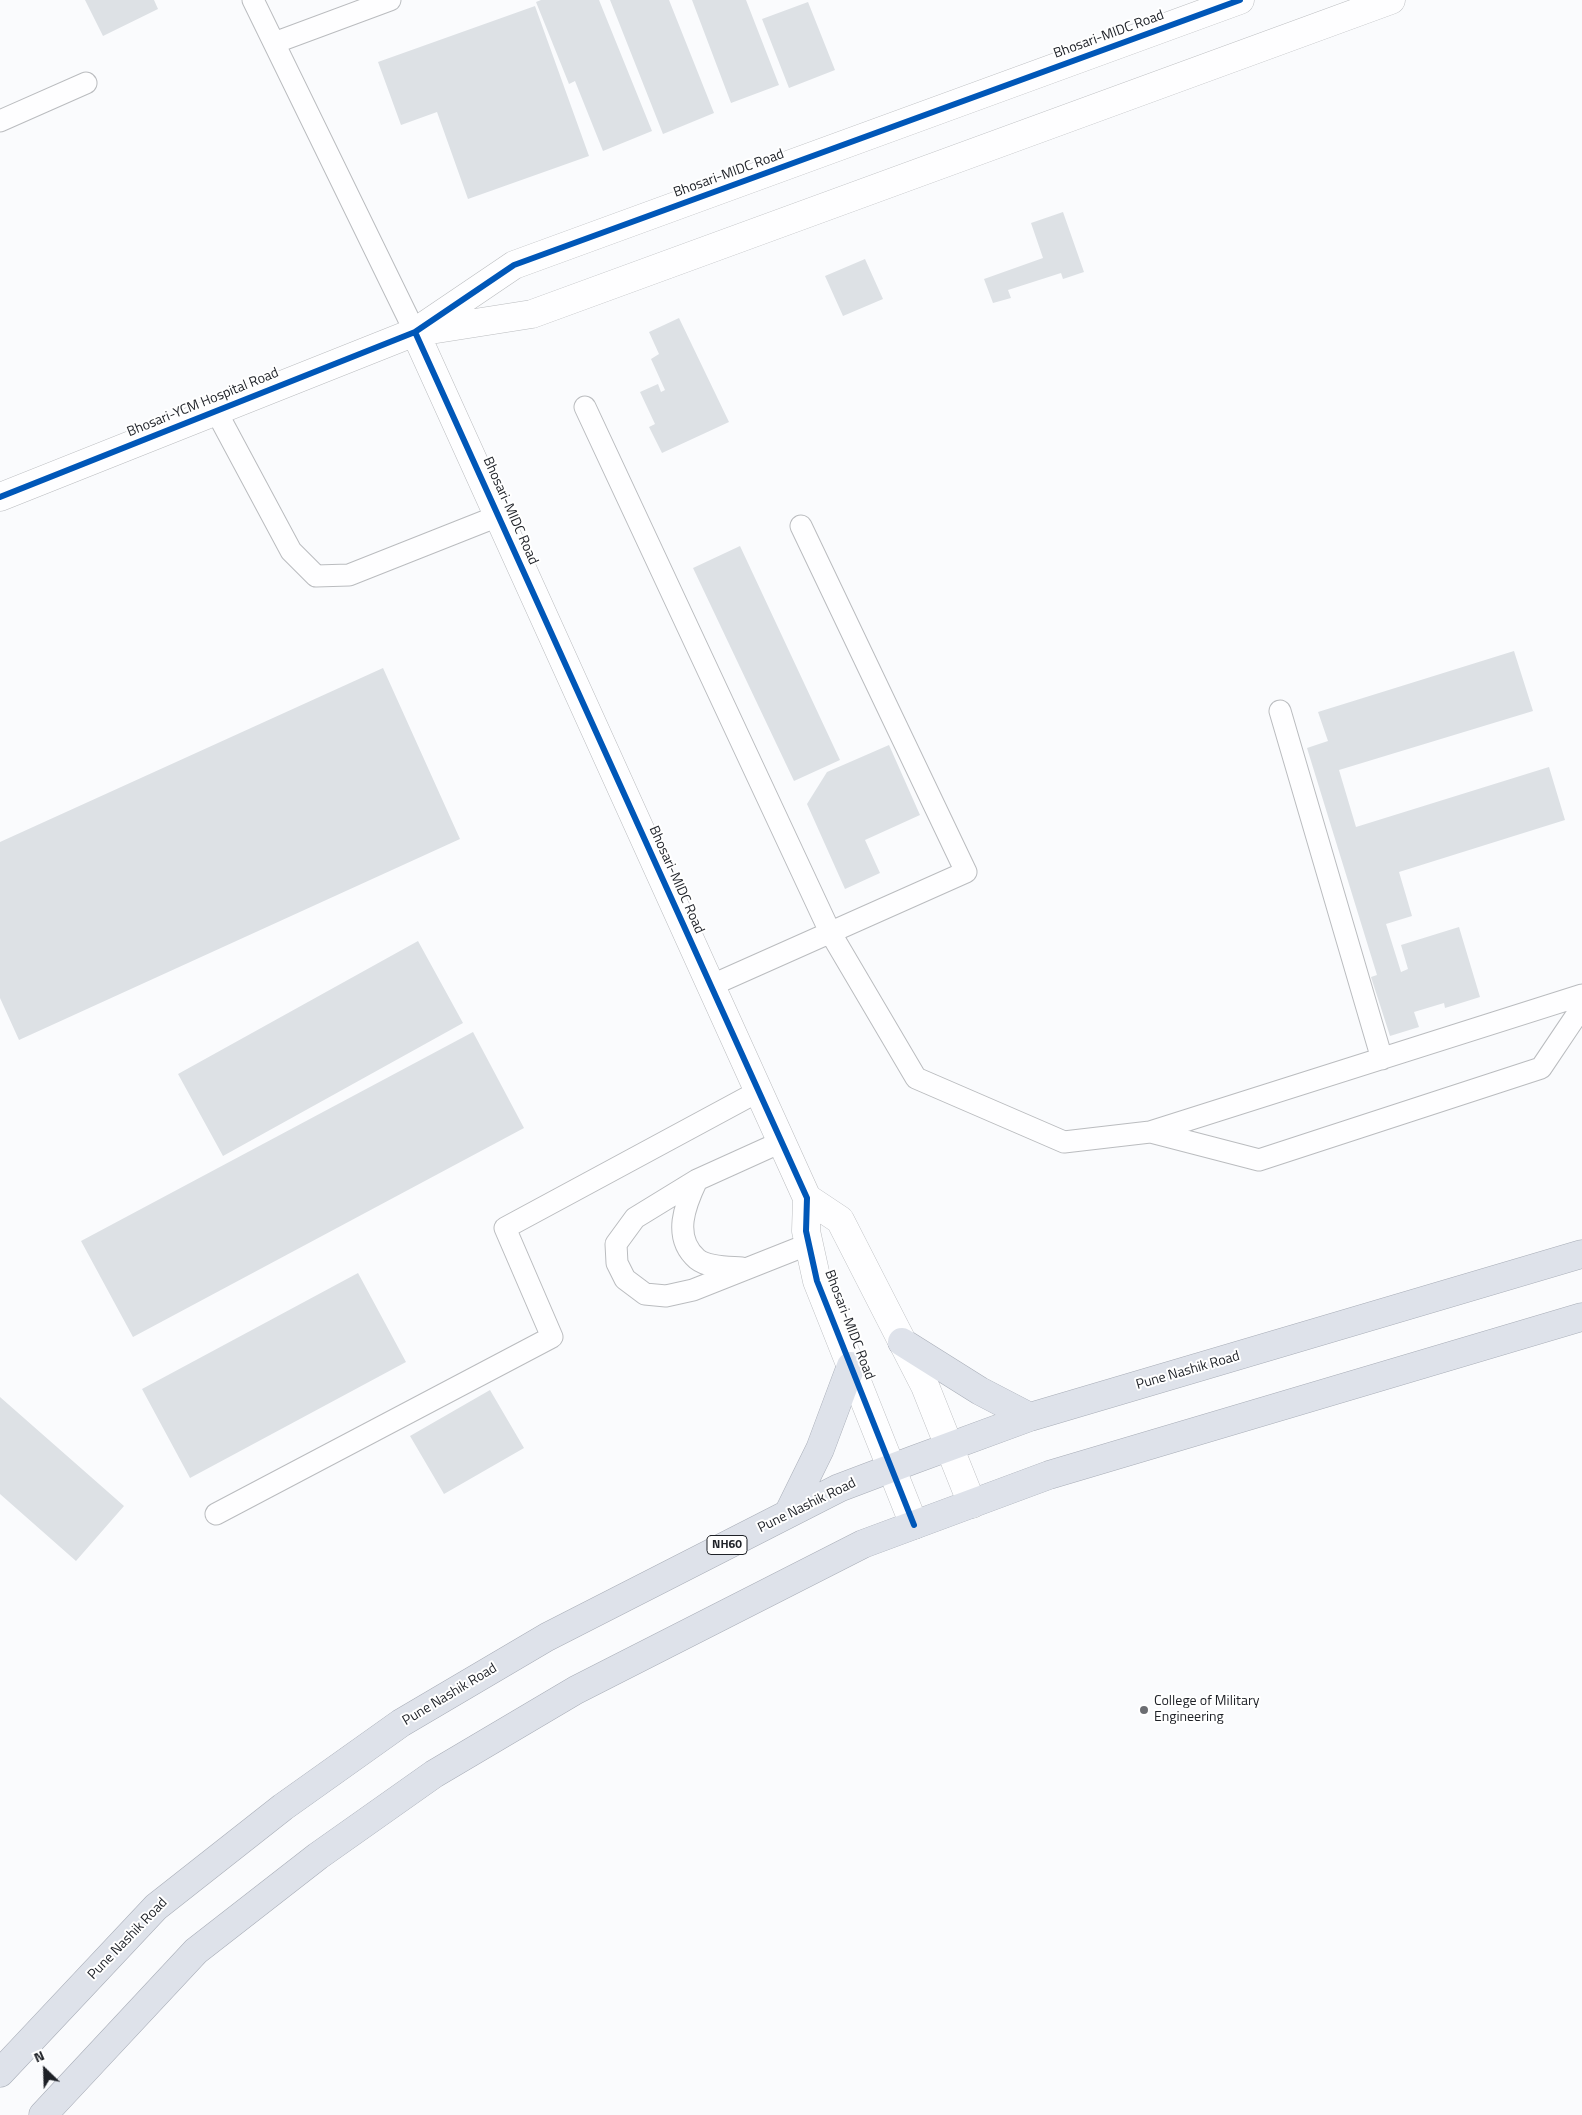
<!DOCTYPE html>
<style>
body{margin:0}
#map{position:relative;width:1582px;height:2115px;overflow:hidden;background:#fafbfd;font-family:"Titillium Web",sans-serif}
canvas{display:block}
.north{position:absolute;left:20px;top:2045px;width:50px;height:50px;-webkit-text-stroke:4px #fff;paint-order:stroke;rotate:336deg;font-size:14px;font-weight:700;line-height:20px;text-align:center;color:#1e2127}
.north::after{content:'';display:block;margin:auto;width:18px;height:22px;background:#1e2127;clip-path:polygon(50% 0,100% 100%,50% 72%,0 100%)}
</style>
<div id="map">
<canvas width="1582" height="2115"></canvas>
<div class="north">N</div>
</div>
<script>
const ctx = document.querySelector('canvas').getContext('2d');
ctx.lineJoin = 'round';
function fill(path, color) {
  ctx.fillStyle = color;
  ctx.fill(path, 'evenodd');
}
function stroke(path, color, width, dash) {
  ctx.strokeStyle = color;
  ctx.lineWidth = width;
  ctx.lineCap = dash ? 'butt' : 'round';
  ctx.setLineDash(dash || []);
  ctx.stroke(path);
}
function label(font, color, halo, rows, align = 'center') {
  ctx.font = font + ' "Titillium Web",sans-serif';
  ctx.lineWidth = 4;
  ctx.setLineDash([]);
  ctx.textBaseline = 'middle';
  ctx.strokeStyle = halo;
  ctx.fillStyle = color;
  for (const [text, x, y, turn = 0] of rows) {
    ctx.save();
    ctx.translate(x, y);
    ctx.rotate((+turn || 0) * Math.PI / 180);
    ctx.textAlign = isNaN(turn) ? turn : align;
    if (halo) ctx.strokeText(text, 0, 0);
    ctx.fillText(text, 0, 0);
    ctx.restore();
  }
}
const building = new Path2D(`
 M85,0h69l4,9 -55,27z
 M541,0h58l53,131 -49,20 -28,-70 -6,3 -33,-82z
 M610,0h59l45,113 -51,21z
 M692,0h54l33,85 -48,18z
 M808,2l27,68 -46,18 -27,-69z
 M535,6l54,150 -121,43 -31,-87 -36,13 -23,-63z
 M1063,212l21,60 -21,7 -2,-6 -53,17 3,8 -18,5 -9,-24 59,-21 -12,-35z
 M865,259l18,40 -40,17 -18,-40z
 M679,318l50,104 -67,31 -13,-26 6,-3 -15,-32 18,-8 3,8 4,-2 -14,-31 8,-5 -10,-22z
 M740,546l100,214 -46,21 -101,-213z
 M1514,651l19,60 -194,59 17,57 193,-60 16,53 -166,52 13,44 -26,8 15,48 7,-3 -7,-24 58,-18 21,70 -35,11 -1,-5 -30,9 5,15 -29,9 -19,-59 6,-2 -70,-227 21,-7 -10,-29z
 M383,668l77,171 -441,201 -19,-42v-156z
 M889,745l31,70 -55,25 15,33 -35,16 -38,-85 20,-32z
 M418,941l45,82 -240,133 -45,-82z
 M473,1032l51,96 -391,209 -52,-96z
 M358,1273l48,89 -216,116 -48,-89z
 M490,1390l34,58 -80,46 -34,-58z
 M0,1397l124,109 -48,55 -76,-67z`);
const service = new Path2D(`
 M253,0l162,332
 M274,43l116,-43
 M0,121l86,-38
 M585,407l245,525 86,146 148,64 86,-10 432,-137
 M216,411l75,140 25,25 33,-1 149,-59
 M1280,711l102,348
 M710,986l256,-114 -165,-346
 M1151,1132l108,28 282,-92 41,-61
 M781,1142l-84,38 -62,38 -19,26 1,19 8,16 20,15 21,2 27,-6 116,-46
 M697,1180c-12,25 -25,57 0,79 11,9 32,8 45,9
 M216,1514l336,-177 -47,-109 254,-137`);
const tertiary = new Path2D(`
 M424,331l108,-17 859,-314
 M415,332l392,866 -1,33 11,50 97,244
 M0,497l415,-165 99,-67 726,-265
 M807,1198l33,22 85,166 47,118`);
const trunk = new Path2D(`
 M902,1342l78,49 50,26
 M788,1514l32,-65 31,-83
 M0,2073l156,-166 127,-100 118,-84 146,-86 292,-149 74,-28 117,-43 552,-163
 M43,2115l153,-164 122,-95 116,-82 142,-84 287,-146 186,-69 533,-158`);
const cycleway = new Path2D(`
 M415,332l392,866 -1,33 11,50 97,244
 M0,497l415,-165 99,-67 726,-265`);
const markers = [
 [1144,1710,5,"#6b6d72"]
];
const shields = [
 [727,1545,40]
];
const shieldNames = [
 ["NH60",727,1545]
];
const streetNames = [
 ["Bhosari-MIDC Road",1109,35,-20],
 ["Bhosari-MIDC Road",729,174,-20],
 ["Bhosari-YCM Hospital Road",203,403,-22],
 ["Bhosari-MIDC Road",510,511,66],
 ["Bhosari-MIDC Road",676,880,66],
 ["Bhosari-MIDC Road",849,1325,69],
 ["Pune Nashik Road",1188,1371,-16],
 ["Pune Nashik Road",807,1506,-26],
 ["Pune Nashik Road",450,1695,-31],
 ["Pune Nashik Road",128,1939,-46]
];
const poiNames = [
 ["College of Military",1154,1702],
 ["Engineering",1154,1718]
];
fill(building, '#dde1e5');
stroke(service, '#babcbf', 23);
stroke(tertiary, '#babcbf', 29);
stroke(trunk, '#a8adb7', 29);
stroke(service, '#fefeff', 21);
stroke(tertiary, '#fefeff', 28);
stroke(trunk, '#dee2ea', 28);
stroke(cycleway, '#0057b8', 6);
for (const [x, y, r, color] of markers) {
  const dot = new Path2D();
  dot.arc(x, y, r, 0, 2 * Math.PI);
  ctx.fillStyle = color;
  ctx.fill(dot);
  stroke(dot, '#fff', 2);
}
for (const [x, y, w] of shields) {
  const box = new Path2D();
  box.roundRect(x - w / 2, y - 9.5, w, 19, 4);
  ctx.fillStyle = '#fff';
  ctx.fill(box);
  stroke(box, '#1e2127', 1);
}
label('bold 12px', '#1e2127', null, shieldNames);
label('14px', '#1e2127', '#fff', streetNames);
label('14px', '#1e2127', '#fff', poiNames, 'left');
</script>
